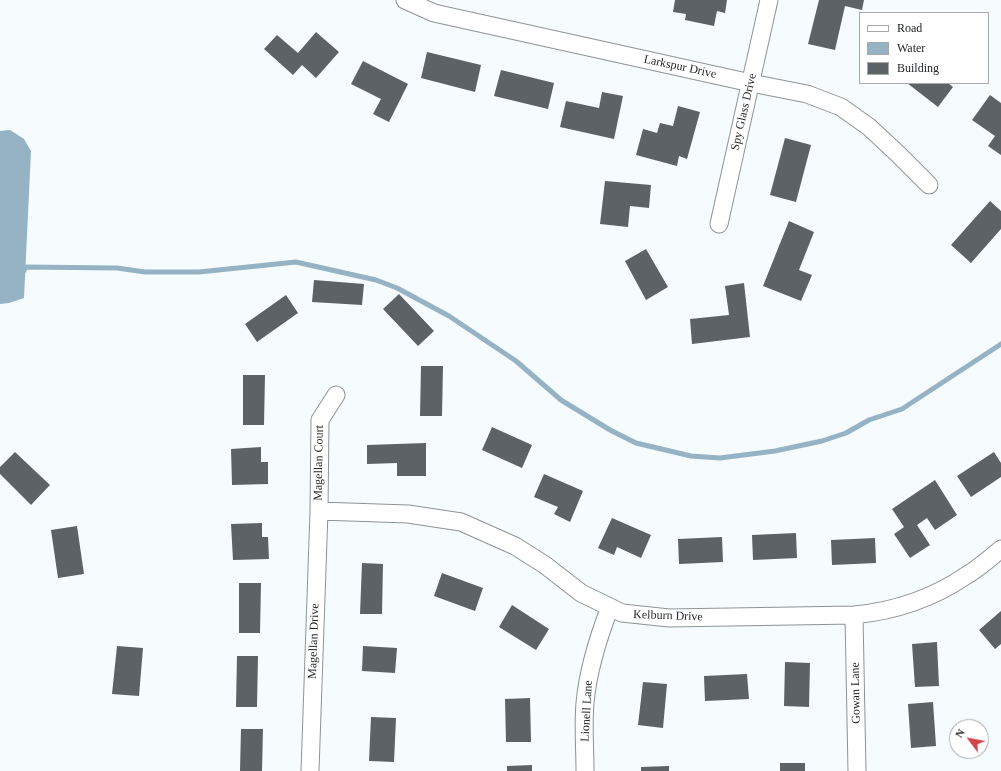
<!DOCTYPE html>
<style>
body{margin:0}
#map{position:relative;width:1001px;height:771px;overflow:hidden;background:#f6fbfe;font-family:Georgia,serif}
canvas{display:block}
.legend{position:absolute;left:859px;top:12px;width:130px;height:72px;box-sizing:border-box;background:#fff;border:1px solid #a7a8a9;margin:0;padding:5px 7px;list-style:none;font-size:12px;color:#242628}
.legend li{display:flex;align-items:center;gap:8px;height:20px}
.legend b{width:20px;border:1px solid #a7a8a9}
.north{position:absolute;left:949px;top:719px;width:40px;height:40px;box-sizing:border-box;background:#fff;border:1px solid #a7a8a9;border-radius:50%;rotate:302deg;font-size:11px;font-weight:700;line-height:16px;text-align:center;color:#242628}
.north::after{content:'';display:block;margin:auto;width:14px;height:18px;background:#d24249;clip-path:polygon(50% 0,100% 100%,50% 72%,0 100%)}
</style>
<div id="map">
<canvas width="1001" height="771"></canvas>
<ul class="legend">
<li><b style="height:5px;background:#fff"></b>Road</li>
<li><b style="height:11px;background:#95b3c4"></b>Water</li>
<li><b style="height:11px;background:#5c6265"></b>Building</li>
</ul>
<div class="north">N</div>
</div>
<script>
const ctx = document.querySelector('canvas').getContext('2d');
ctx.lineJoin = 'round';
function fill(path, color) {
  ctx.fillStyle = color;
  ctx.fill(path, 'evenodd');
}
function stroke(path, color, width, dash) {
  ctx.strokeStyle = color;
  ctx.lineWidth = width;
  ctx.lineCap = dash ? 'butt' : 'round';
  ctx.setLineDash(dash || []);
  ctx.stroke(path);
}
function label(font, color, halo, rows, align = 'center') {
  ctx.font = font + ' Georgia,serif';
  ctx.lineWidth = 4;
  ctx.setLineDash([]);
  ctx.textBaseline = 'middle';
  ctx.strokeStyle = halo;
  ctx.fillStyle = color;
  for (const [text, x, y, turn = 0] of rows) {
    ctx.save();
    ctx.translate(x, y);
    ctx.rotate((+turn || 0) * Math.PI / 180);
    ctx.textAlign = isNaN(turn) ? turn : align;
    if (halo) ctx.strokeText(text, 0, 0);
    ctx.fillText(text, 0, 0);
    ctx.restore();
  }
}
const water = new Path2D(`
 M10,130l14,9 7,12 -7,147 -15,5 -9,1v-173z`);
const stream = new Path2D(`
 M23,272l3,-5 91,1 28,4h54l97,-10 80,18 21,8 52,28 67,45 45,39 49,30 26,13 55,13 29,2 55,-7 47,-10 24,-8 23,-13 33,-11 99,-65`);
const building = new Path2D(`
 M675,0h52l-2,13 -8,-2 -3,15 -29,-6 1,-6 -13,-2z
 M819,0h45l-2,10 -17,-4 -10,44 -27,-6z
 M316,32l23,20 -23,26 -14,-13 -9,10 -29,-26 13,-14 21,18z
 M427,52l54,13 -6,27 -54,-14z
 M363,61l45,23 -19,38 -16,-8 8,-15 -30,-15z
 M501,70l53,13 -6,26 -54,-13z
 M907,83h41l5,4 -15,20z
 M602,92l21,4 -9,43 -54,-12 6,-26 33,7z
 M990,95l11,8v52l-13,-9 7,-10 -23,-16z
 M678,106l22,6 -13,47 -8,-3 -2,10 -41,-11 7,-26 14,4 3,-10 13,3z
 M785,138l26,7 -15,57 -26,-7z
 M605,181l46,4 -2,23 -19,-2 -2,21 -28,-3z
 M990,201l11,10v18l-30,34 -20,-18z
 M789,221l25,11 -15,38 13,5 -11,26 -38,-15z
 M646,249l22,38 -22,13 -21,-39z
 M314,280l50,4 -2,21 -50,-3z
 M744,283l6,54 -58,7 -2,-25 39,-4 -4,-29z
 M399,294l35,37 -16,15 -35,-37z
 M286,295l12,18 -41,29 -12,-18z
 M421,366h22l-1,50h-22z
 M243,375h22l-1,50h-21z
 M492,427l40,18 -10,23 -40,-18z
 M426,443v33h-29v-13l-30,1v-19z
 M261,447v15h7v22l-36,1 -1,-36z
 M15,452l35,33 -19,20 -31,-31v-7z
 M994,452l7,11v14l-30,20 -14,-21z
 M544,474l39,17 -13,31 -16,-8 4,-7 -24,-10z
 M935,480l22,35 -22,15 -8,-12 -10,7 13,20 -20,13 -16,-24 10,-7 -12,-18z
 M612,518l39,17 -10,23 -24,-11 -3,8 -16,-7z
 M262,523v14h6l1,22 -36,1 -2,-36z
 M77,526l7,48 -26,4 -7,-48z
 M796,533l1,25 -44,2 -1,-25z
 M722,537l1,25 -44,2 -1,-25z
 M875,538l1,25 -44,2 -1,-25z
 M362,563l21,1 -1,50h-22z
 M442,573l41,15 -8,23 -41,-15z
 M239,583h22l-1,50h-21z
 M512,605l37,24 -13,21 -37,-23z
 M1001,611v33l-6,5 -16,-19z
 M937,642l2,44 -24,1 -3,-43z
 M117,646l26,2 -4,48 -27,-2z
 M363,646l34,2 -2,25 -33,-2z
 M237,656h21l-1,51h-21z
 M785,662l25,1 -1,44 -25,-1z
 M747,674l2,25 -44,2 -1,-25z
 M643,682l24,2 -4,44 -25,-3z
 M530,698l1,44h-25l-1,-43z
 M933,702l3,44 -25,2 -3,-44z
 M371,717l25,1 -2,44 -25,-1z
 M241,729h22l-1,42h-22z
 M780,763h25v8h-25z
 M532,765v6h-25v-5z
 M669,766v5h-28v-4z`);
const street = new Path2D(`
 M405,0l29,13 317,70 56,11 34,13 28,20 29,27 31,31
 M719,224l50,-224
 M319,511l89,3 53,8 54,24 30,19 36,28 41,20 47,5 185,-3c42,-4 78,-16 113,-40 12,-7 23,-17 34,-26
 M854,615l3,156
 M310,771l9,-260 1,-91 16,-25
 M585,771c0,-22 -2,-46 0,-68 3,-34 13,-65 25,-96`);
const streetNames = [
 ["Larkspur Drive",680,67,12],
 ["Spy Glass Drive",744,112,-77],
 ["Magellan Court",319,463,-89],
 ["Kelburn Drive",668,616,2],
 ["Magellan Drive",314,641,-88],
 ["Gowan Lane",856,693,-91],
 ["Lionell Lane",587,711,-87]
];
fill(water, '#95b3c4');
stroke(stream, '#95b3c4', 5);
fill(building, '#5c6265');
stroke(street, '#8d9397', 19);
stroke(street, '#fff', 17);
label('12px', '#242628', '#fff', streetNames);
</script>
